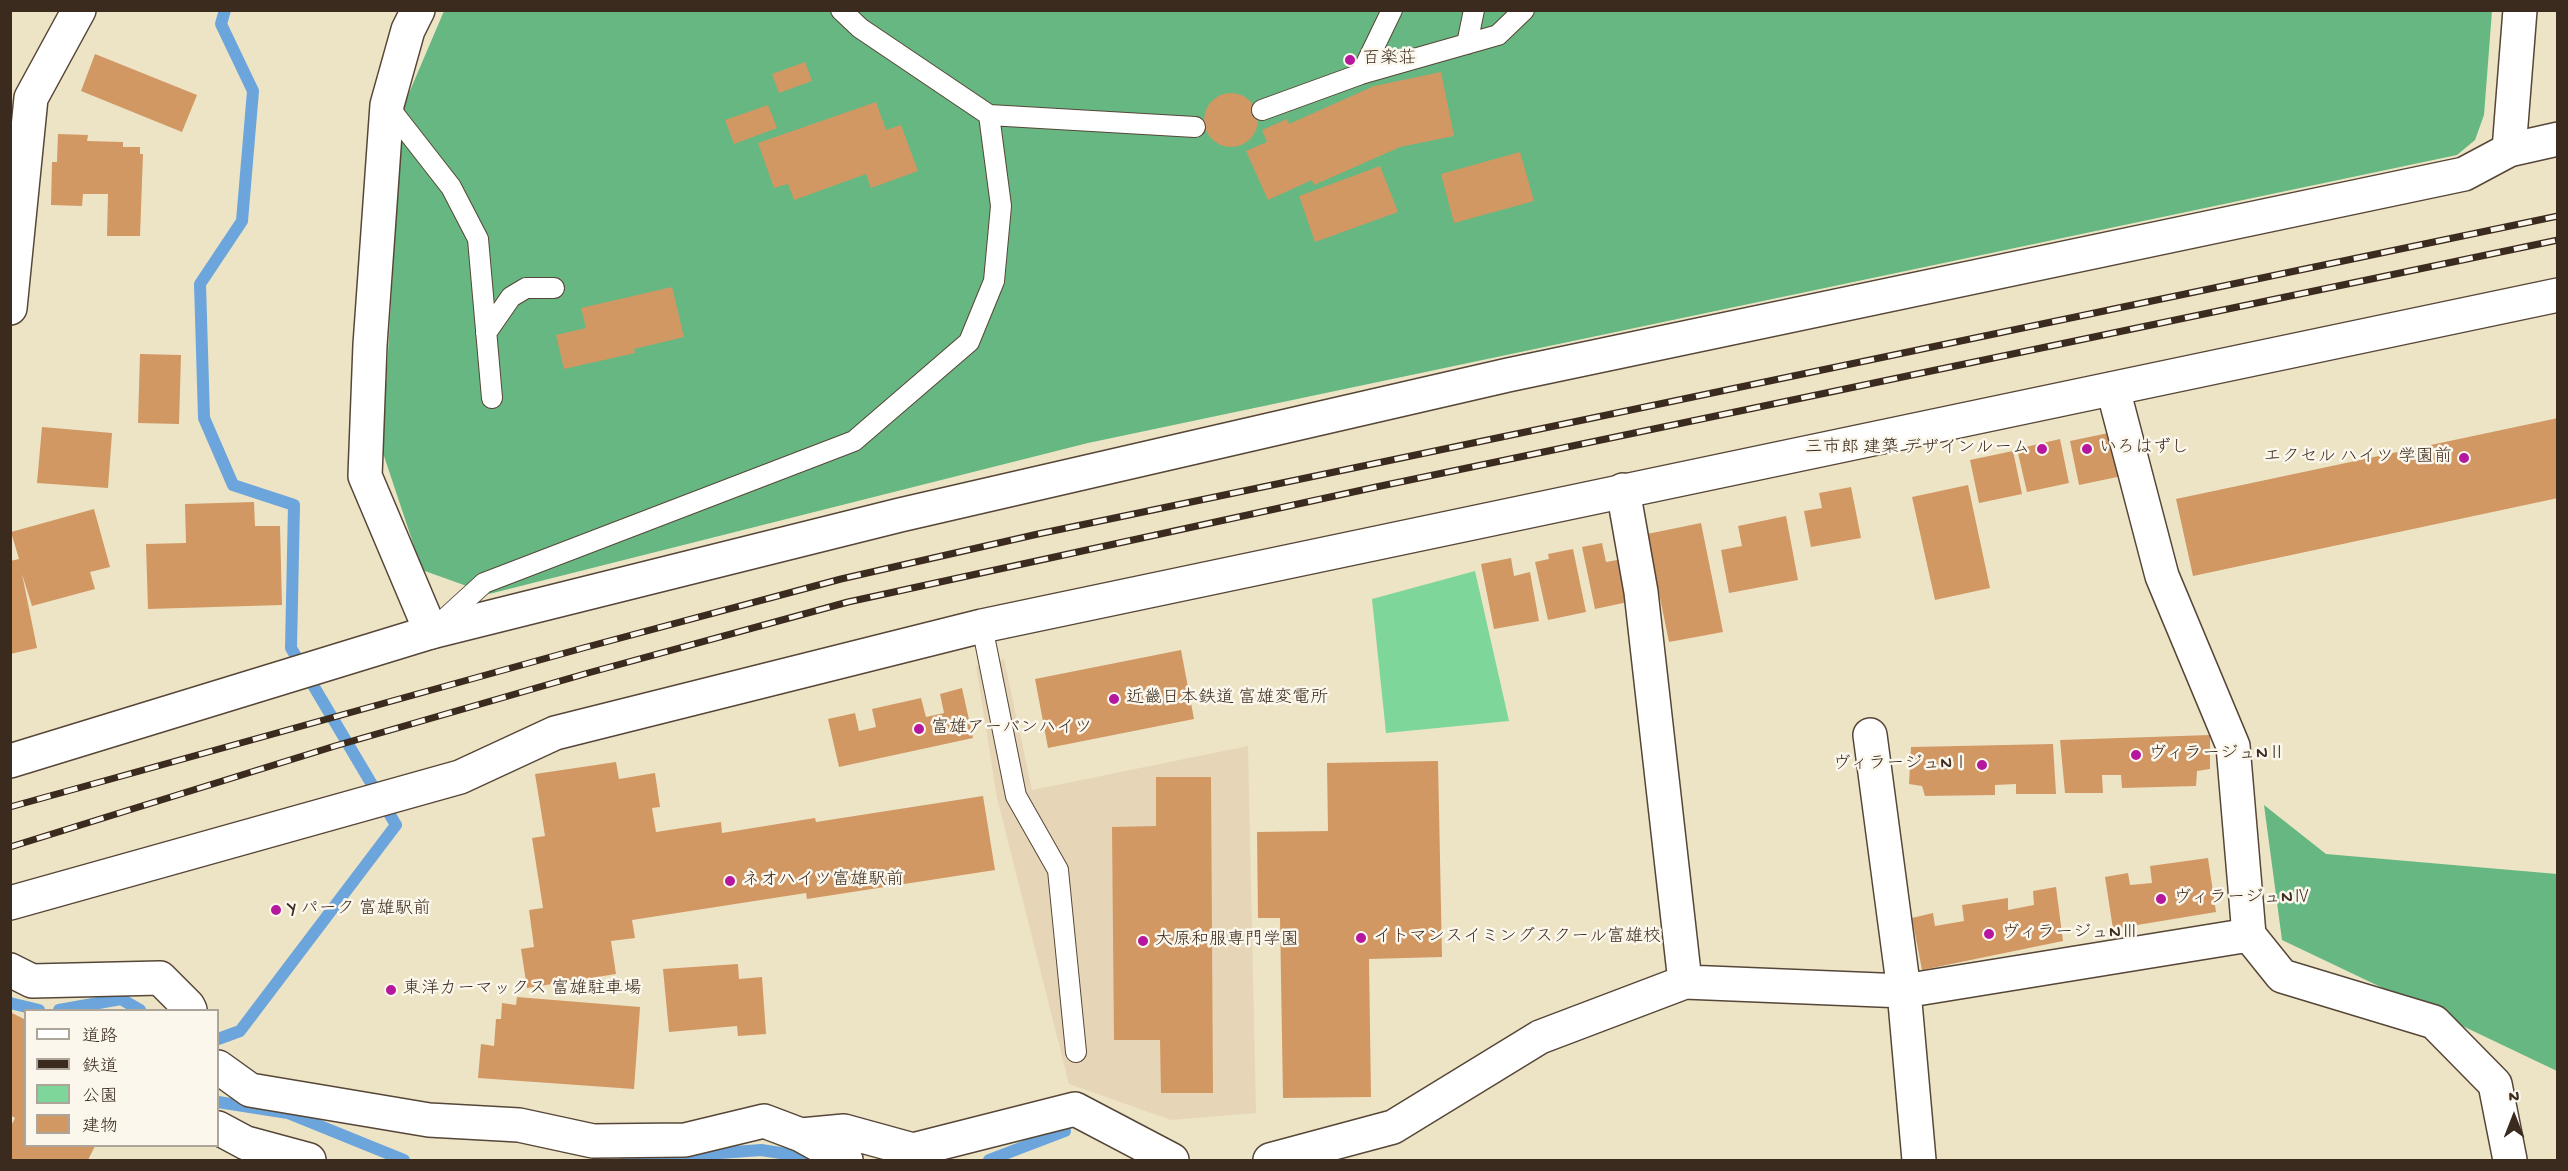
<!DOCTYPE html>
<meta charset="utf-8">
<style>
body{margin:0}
#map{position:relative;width:2568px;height:1171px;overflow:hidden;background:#ede4c6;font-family:"Gochi Hand","Klee One",sans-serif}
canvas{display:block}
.frame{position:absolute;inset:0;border:12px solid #3b2a1e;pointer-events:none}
.legend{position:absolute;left:24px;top:1009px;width:195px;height:138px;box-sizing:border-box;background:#fbf7ec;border:2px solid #aea59a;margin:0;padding:8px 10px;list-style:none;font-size:18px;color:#3b2a1e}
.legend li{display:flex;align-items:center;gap:12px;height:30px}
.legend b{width:30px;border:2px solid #aea59a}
.north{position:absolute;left:2484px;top:1087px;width:60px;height:60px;-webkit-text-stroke:4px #fbf7ec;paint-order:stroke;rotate:0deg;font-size:16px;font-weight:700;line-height:24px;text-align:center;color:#3b2a1e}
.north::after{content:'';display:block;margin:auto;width:21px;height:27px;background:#3b2a1e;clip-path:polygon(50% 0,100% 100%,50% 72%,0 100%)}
</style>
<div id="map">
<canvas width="2568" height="1171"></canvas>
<div class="frame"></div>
<ul class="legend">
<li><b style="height:8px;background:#fff"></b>道路</li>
<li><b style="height:8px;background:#3b2a1e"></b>鉄道</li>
<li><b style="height:16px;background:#7ed69a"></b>公園</li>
<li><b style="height:16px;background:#d19864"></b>建物</li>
</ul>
<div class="north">N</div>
</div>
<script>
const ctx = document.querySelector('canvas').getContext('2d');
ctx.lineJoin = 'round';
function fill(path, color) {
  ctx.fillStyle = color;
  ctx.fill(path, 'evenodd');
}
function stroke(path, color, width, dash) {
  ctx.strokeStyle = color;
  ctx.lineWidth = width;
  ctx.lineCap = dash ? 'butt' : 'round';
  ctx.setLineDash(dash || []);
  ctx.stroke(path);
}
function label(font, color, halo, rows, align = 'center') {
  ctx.font = font + ' "Gochi Hand","Klee One",sans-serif';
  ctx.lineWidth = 5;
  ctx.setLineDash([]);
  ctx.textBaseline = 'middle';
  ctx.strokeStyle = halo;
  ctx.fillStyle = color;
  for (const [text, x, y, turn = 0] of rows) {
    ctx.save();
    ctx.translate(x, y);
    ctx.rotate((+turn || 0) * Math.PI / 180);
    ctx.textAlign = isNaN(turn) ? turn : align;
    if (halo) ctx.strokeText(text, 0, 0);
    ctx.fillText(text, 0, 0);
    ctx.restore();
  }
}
const built = new Path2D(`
 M1004,659l28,131 216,-44 8,367 -85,7 -102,-36 -72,-286 -21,-132z`);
const green = new Path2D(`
 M1475,571l34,150 -123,12 -14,-134z`);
const forest = new Path2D(`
 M444,11h2048l-8,104 -9,25 -18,15 -1369,288 -599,151 -67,-24 -40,-120 21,-343z
 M2264,805l62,49 231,20v197l-275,-131z`);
const stream = new Path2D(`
 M10,1003l29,7
 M59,1010l62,-11 19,11
 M218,1039l22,-8 156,-206 -105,-177 3,-143 -61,-20 -29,-67 -4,-134 42,-63 11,-130 -32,-67 4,-14
 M218,1102l70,11 116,47
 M625,1160l136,-10 59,9
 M989,1160l76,-29`);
const building = new Path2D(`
 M95,54l102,41 -15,37 -101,-41z
 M805,62l7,19 -33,12 -7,-19z
 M1441,72l13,64 -54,11 -86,38 -2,-5 -44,20 -22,-49 21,-9 -5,-12 25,-11 2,5 85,-38z
 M1204 120a27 27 0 1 1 54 0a27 27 0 1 1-54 0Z
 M876,102l10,28 15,-5 17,46 -47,17 -5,-14 -72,26 -6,-16 -14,4 -16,-45z
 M768,105l9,23 -43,16 -9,-24z
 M58,134l30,1 -1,6 36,1v5h17v7h3l-3,82h-33l1,-42h-25l-1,12 -31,-1 1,-43h5z
 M1520,152l14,49 -80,22 -13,-49z
 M1380,166l18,46 -83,30 -16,-46z
 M672,287l12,50 -50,12 1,4 -71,16 -8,-34 30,-7 -5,-20z
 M140,354l41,1 -2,69 -41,-1z
 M2558,418v80l-365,78 -17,-77z
 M42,427l70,6 -4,55 -71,-5z
 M2113,432l9,44 -43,9 -9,-44z
 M2060,439l9,44 -42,9 -10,-43z
 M2013,451l9,43 -43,9 -9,-43z
 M1968,485l22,103 -55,12 -23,-103z
 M1851,487l10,51 -50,9 -7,-36 18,-3 -3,-15z
 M254,502l1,24h25l2,79 -134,4 -2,-65 40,-1 -1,-39z
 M94,509l16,58 -20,5 5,17 -63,17 -10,-32 15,74 -27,6v-93l9,-2 -8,-27z
 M1786,516l12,64 -69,13 -8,-43 21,-4 -4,-20z
 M1701,523l22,109 -54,10 -22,-108z
 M1602,543l4,19 17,-3 10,42 -38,8 -13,-62z
 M1573,549l13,63 -38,8 -13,-58 14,-3 -1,-5z
 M1511,558l3,18 16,-4 9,49 -45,8 -13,-65z
 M1181,650l13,69 -146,29 -13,-69z
 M962,688l11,50 -134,29 -11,-48 27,-6 4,18 17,-4 -4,-18 49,-11 5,19 18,-4 -4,-19z
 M2210,735v34l-13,2 -1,15 -74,2 -1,-13h-19l1,18h-38l-5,-53z
 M2053,744l3,50h-40v-10l-21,1v10l-70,1 -3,-10 -13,-2 2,-37z
 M1438,761l4,196 -73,2 2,138 -88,1 -3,-180h-22l-1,-86 71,-1 -1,-68z
 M616,762l3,17 36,-6 5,34 -8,1 4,24 65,-10 1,11 93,-15 1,4 167,-26 12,74 -188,29 -1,-6 -174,27 3,18 -24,3 5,33 -89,14 -6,-39 13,-2 -5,-37 14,-2 -11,-70 13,-2 -10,-62z
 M1156,777h55l2,316h-52l-1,-53h-46l-2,-213 44,-1z
 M2208,858l8,54 -103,17 -8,-52 23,-4 2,12 22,-2 -2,-17z
 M2056,887l7,54 -141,29 -10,-52 21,-5 2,13 29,-5 -2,-16 46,-7v12l26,-5 -1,-14z
 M738,964l1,15 23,-2 4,57 -28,2 -1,-10 -68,6 -6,-63z
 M517,997l123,10 -6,82 -156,-11 3,-34 13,2 2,-27h5l1,-16 14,2z
 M10,1012l16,8v126h69l-7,14h-78v-32l5,-10 -5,-3z`);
const service = new Path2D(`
 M841,10l19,18 129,87 206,12
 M1467,44l7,-34
 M1361,74l31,-64
 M387,105l64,82 27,52 14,159
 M1262,110l99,-36 137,-39 26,-25
 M486,333l25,-36 15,-9h28
 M438,625l46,-42 370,-142 115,-99 25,-61 7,-75 -12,-91
 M982,626l34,170 42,74 18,182`);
const minor = new Path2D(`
 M418,10l-10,20 -21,75 -17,240 -5,131 66,156
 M2509,150l11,-140
 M10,308l21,-210 48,-88
 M2113,389l49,187 71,170 16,189 33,41 152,46 61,62 15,76
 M1623,490l18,102 44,390
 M1870,735l34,256 15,169
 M10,970l22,11 128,-3 28,28 2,4
 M218,1067l32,23 179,30 90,5 74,16 92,-1 79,-19 37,14 45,25
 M218,1128l28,15 63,17
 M801,1135l43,-4 69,19 162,-41 97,51
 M1270,1160l123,-33 147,-90 145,-55 219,9 345,-56`);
const tertiary = new Path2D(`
 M10,761l421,-129 469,-117 608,-140 956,-201 45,-24 49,-11
 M10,903l450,-126 95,-44 427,-107 1576,-331`);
const rail = new Path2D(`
 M10,807l573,-159 258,-69 197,-45 1520,-318
 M10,847l325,-101 253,-73 260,-71 528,-115 1182,-247`);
const markers = [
 [1350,60,6,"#b5179e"],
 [2042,449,6,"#b5179e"],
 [2087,449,6,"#b5179e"],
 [2464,458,6,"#b5179e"],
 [1114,699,6,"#b5179e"],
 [919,729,6,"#b5179e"],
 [2136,755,6,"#b5179e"],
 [1982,765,6,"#b5179e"],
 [730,881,6,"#b5179e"],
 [2161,899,6,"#b5179e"],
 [276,910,6,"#b5179e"],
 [1989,934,6,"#b5179e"],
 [1361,938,6,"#b5179e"],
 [1143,941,6,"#b5179e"],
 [391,990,6,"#b5179e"]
];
const poiNames = [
 ["百楽荘",1362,60],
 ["三市郎 建築 デザインルーム",2030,449,"right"],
 ["いろはずし",2099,449],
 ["エクセル ハイツ 学園前",2452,458,"right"],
 ["近畿日本鉄道 富雄変電所",1126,699],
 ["富雄アーバンハイツ",931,729],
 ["ヴィラージュNⅡ",2148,755],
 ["ヴィラージュNⅠ",1970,765,"right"],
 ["ネオハイツ富雄駅前",742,881],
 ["ヴィラージュNⅣ",2173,899],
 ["Y パーク 富雄駅前",288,910],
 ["ヴィラージュNⅢ",2001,934],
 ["イトマンスイミングスクール富雄校",1373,938],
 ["大原和服専門学園",1155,941],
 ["東洋カーマックス 富雄駐車場",403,990]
];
fill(built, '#e6d6b7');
fill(green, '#7ed69a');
fill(forest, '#66b782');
stroke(stream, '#6ca5db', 12);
fill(building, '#d19864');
stroke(service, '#564637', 22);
stroke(minor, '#564637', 36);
stroke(tertiary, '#564637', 36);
stroke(service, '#fff', 20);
stroke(minor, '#fff', 33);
stroke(tertiary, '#fff', 33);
stroke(rail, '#3b2a1e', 7);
stroke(rail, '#fbf7ec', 4.5, [14]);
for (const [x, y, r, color] of markers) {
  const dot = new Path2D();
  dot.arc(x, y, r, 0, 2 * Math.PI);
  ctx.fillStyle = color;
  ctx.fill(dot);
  stroke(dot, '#fbf7ec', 2);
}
label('18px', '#3b2a1e', '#fbf7ec', poiNames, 'left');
</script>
